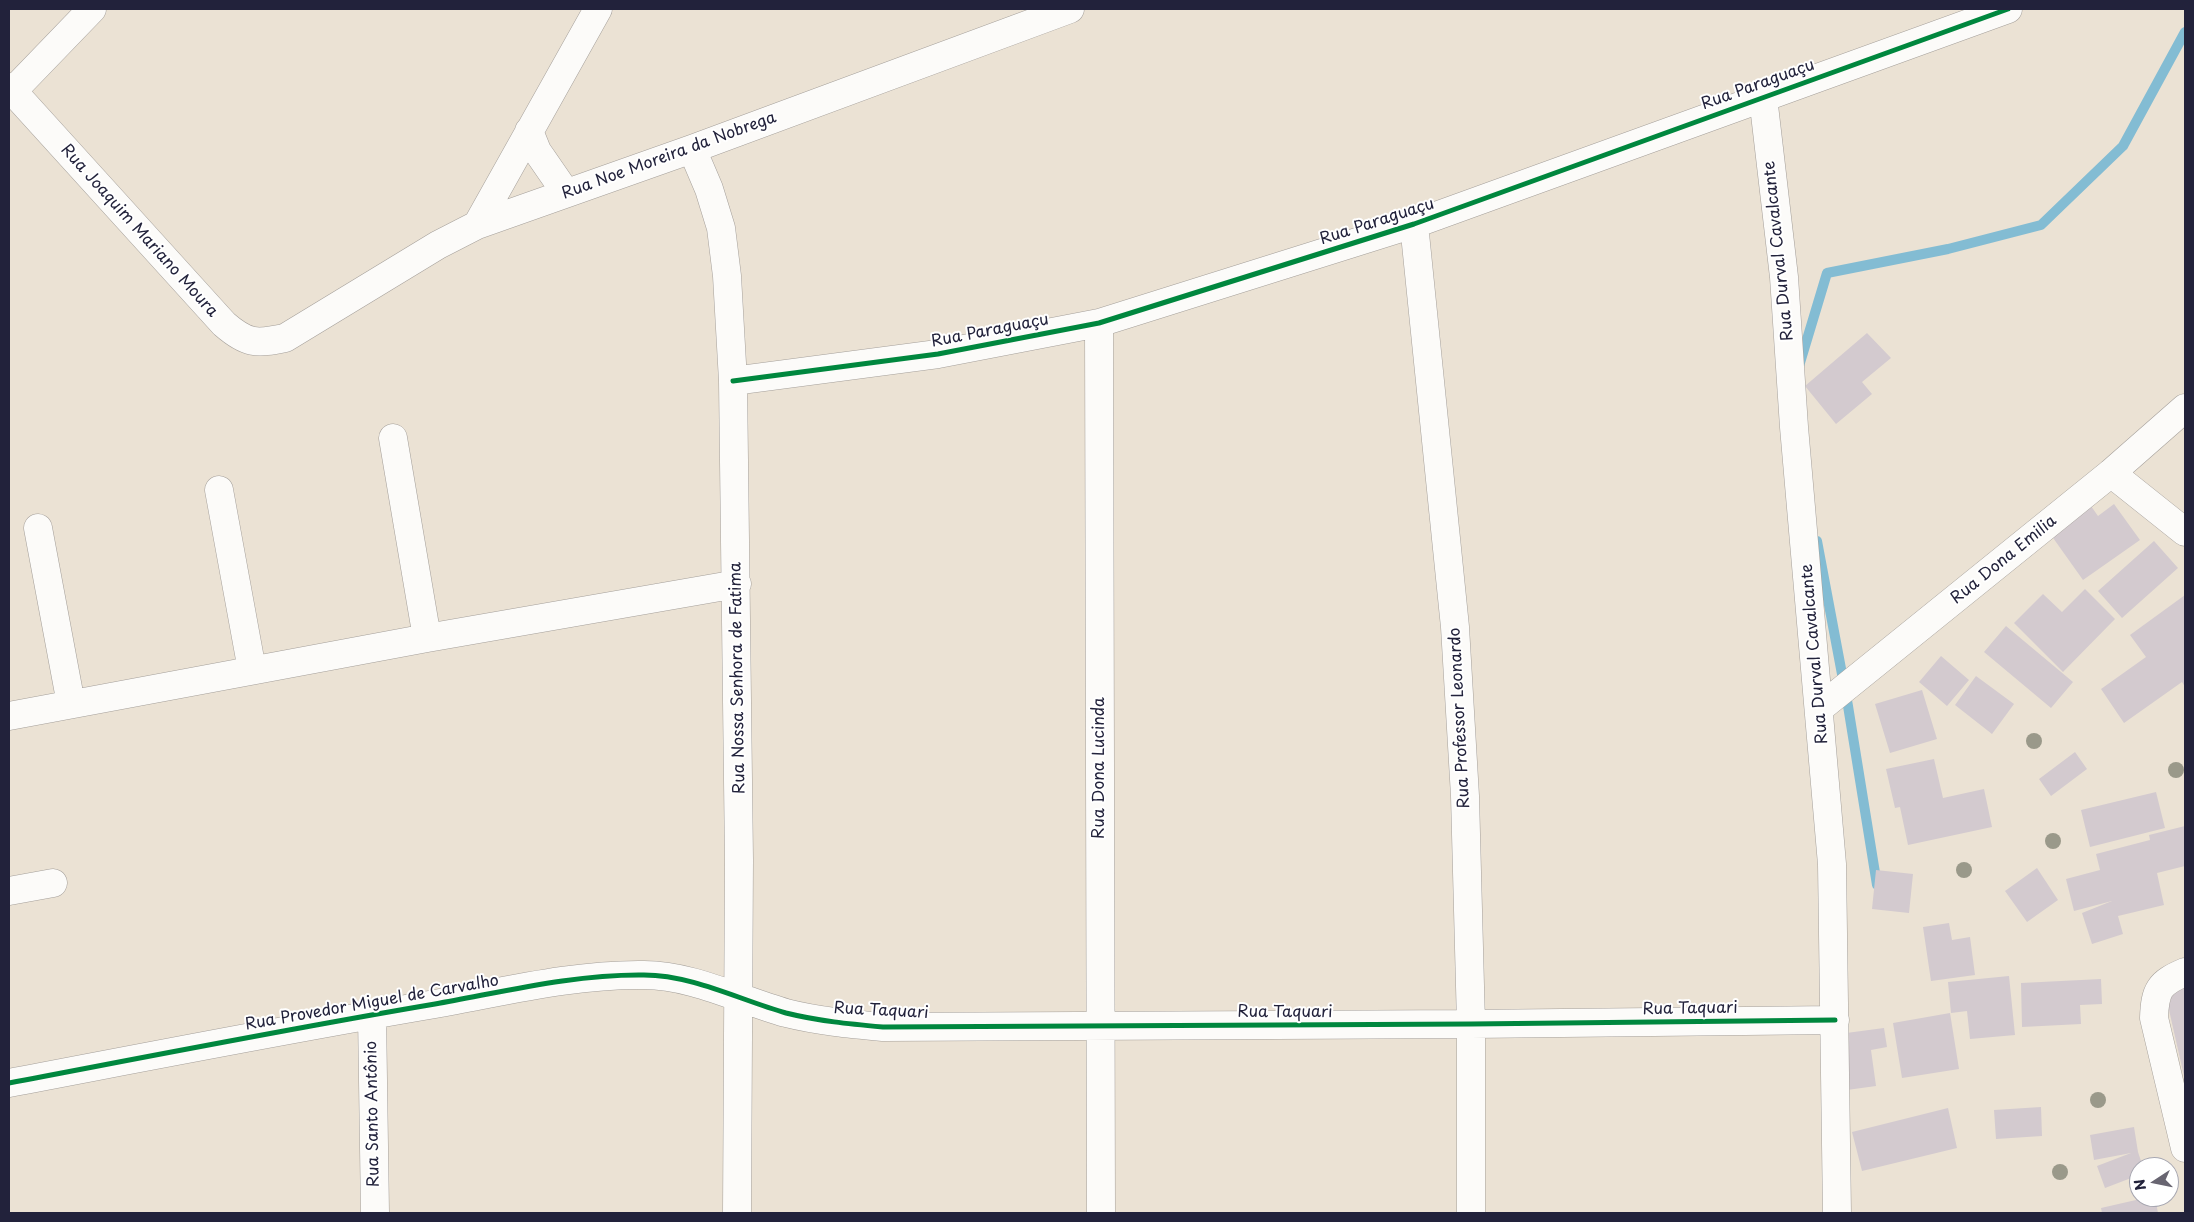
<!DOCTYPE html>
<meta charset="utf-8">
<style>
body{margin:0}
#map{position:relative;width:2194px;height:1222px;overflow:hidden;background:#ebe2d4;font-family:"Playpen Sans",sans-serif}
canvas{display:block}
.frame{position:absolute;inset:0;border:10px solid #22223b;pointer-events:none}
.north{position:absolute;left:2129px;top:1157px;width:50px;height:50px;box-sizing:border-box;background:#fff;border:1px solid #a7a7b1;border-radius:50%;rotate:259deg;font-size:14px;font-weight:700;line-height:20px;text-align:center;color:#22223b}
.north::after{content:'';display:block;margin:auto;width:18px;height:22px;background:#686571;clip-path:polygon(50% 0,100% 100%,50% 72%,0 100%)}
</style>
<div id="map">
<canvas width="2194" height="1222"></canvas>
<div class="frame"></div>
<div class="north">N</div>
</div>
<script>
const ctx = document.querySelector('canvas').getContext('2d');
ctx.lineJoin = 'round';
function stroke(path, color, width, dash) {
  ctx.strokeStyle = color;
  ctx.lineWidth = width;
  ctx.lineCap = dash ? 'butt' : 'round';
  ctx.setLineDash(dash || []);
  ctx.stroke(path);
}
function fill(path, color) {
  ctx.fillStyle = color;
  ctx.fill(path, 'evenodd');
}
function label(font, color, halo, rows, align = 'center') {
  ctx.font = font + ' "Playpen Sans",sans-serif';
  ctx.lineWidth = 4;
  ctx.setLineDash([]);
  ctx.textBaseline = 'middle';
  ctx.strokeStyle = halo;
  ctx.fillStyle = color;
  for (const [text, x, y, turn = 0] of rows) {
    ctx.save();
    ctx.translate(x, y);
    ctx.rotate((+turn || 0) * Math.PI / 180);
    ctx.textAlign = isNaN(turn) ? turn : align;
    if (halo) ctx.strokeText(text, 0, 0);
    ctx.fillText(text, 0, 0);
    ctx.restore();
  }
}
const stream = new Path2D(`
 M1799,366l28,-93 121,-24 93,-24 82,-79 62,-114
 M1817,541l31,165 29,179`);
const building = new Path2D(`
 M1867,333l24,25 -29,24 10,12 -36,30 -31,-38z
 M2086,499l12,17 16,-12 26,36 -57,40 -37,-52z
 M2154,541l24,27 -56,50 -24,-27z
 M2085,589l30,30 -52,53 -49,-49 29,-29 19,18z
 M2185,595v92l-3,-5 -58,41 -23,-34 45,-32 -16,-22z
 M2006,626l67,56 -22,26 -67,-56z
 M1941,656l28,24 -22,26 -28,-24z
 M1976,676l38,28 -22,30 -37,-29z
 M1922,690l15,49 -47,14 -15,-49z
 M2075,752l12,17 -36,27 -12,-17z
 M1934,759l9,39 41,-9 8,38 -84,18 -8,-38 -5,1 -9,-39z
 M2156,792l9,36 -75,19 -9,-37z
 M2185,826v40l-28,7 7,32 -46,11 5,18 -31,10 -10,-31 30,-12 -38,10 -8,-32 34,-9 -4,-16 54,-14 -1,-5z
 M2037,868l21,32 -31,22 -22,-31z
 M1876,870l37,4 -4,39 -37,-4z
 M1949,923l3,17 18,-3 5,38 -44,6 -8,-54z
 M2009,976l6,59 -45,4 -3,-28 -16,2 -3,-31z
 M2101,979l1,25 -22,1 1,19 -59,3 -1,-44z
 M2185,983v92l-1,1 -20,-88z
 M1950,1013l9,56 -57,9 -9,-55z
 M1884,1028l3,19 -16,3 5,36 -29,4 -8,-56z
 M2041,1107l1,29 -46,3 -2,-29z
 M1948,1108l9,40 -95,23 -10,-39z
 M2134,1127l4,25 5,15h-4v8l-34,13 -8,-22 34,-13 -37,7 -4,-25z
 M2149,1197h6l3,16h-56l-1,-5z`);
const minor = new Path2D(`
 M9,87l215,237c23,20 32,20 61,14l153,-93 39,-20 215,-76 378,-140
 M9,95l83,-86
 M1763,97l21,180 10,150 38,437 5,349
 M529,131l8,20 29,42
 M692,149l17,40 12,39 6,48 6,105 6,479 -2,353
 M1414,224l41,403 10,169 6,228v189
 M477,225l121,-216
 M1099,323l2,890
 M733,381l205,-27 161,-31 315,-99 594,-215
 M393,438l34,200
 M2111,473l74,59
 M219,490l33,180
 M38,528l33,176
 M1820,708l291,-235 74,-65
 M9,716l418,-78 310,-54
 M9,891l44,-8
 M2185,972c-26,11 -30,18 -31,46l31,130
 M372,1014l3,199
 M9,1083c142,-27 284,-55 426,-79 68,-12 139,-30 209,-29 48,0 96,25 142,38 32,8 64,11 97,14l588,-3 364,-4`);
const cycleway = new Path2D(`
 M733,381l205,-27 161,-31 315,-99 594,-215
 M9,1083c142,-27 284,-55 426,-79 68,-12 139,-30 209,-29 48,0 96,25 142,38 32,8 64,11 97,14l588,-3 364,-4`);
const trees = [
 [2034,741],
 [2176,770],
 [2053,841],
 [1964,870],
 [2098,1100],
 [2060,1172]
];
const streetNames = [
 ["Rua Paraguaçu",1758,85,-20],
 ["Rua Noe Moreira da Nobrega",669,156,-20],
 ["Rua Paraguaçu",1377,222,-18],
 ["Rua Joaquim Mariano Moura",139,231,48],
 ["Rua Durval Cavalcante",1779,251,-96],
 ["Rua Paraguaçu",990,331,-11],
 ["Rua Dona Emilia",2004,560,-39],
 ["Rua Durval Cavalcante",1815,654,-95],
 ["Rua Nossa Senhora de Fatima",738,678,-91],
 ["Rua Professor Leonardo",1460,718,-93],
 ["Rua Dona Lucinda",1100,768,-90],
 ["Rua Provedor Miguel de Carvalho",372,1003,-10],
 ["Rua Taquari",1690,1009,-1],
 ["Rua Taquari",881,1011,3],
 ["Rua Taquari",1285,1013],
 ["Rua Santo Antônio",373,1114,-91]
];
stroke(stream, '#83bcd3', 10);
fill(building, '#d3cacf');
stroke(minor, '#a49f9a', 29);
stroke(minor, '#fcfbf9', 28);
stroke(cycleway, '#00873e', 5);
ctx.fillStyle = '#9a998a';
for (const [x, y] of trees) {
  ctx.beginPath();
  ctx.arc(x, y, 8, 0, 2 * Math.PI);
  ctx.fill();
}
label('16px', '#22223b', '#fff', streetNames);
</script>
